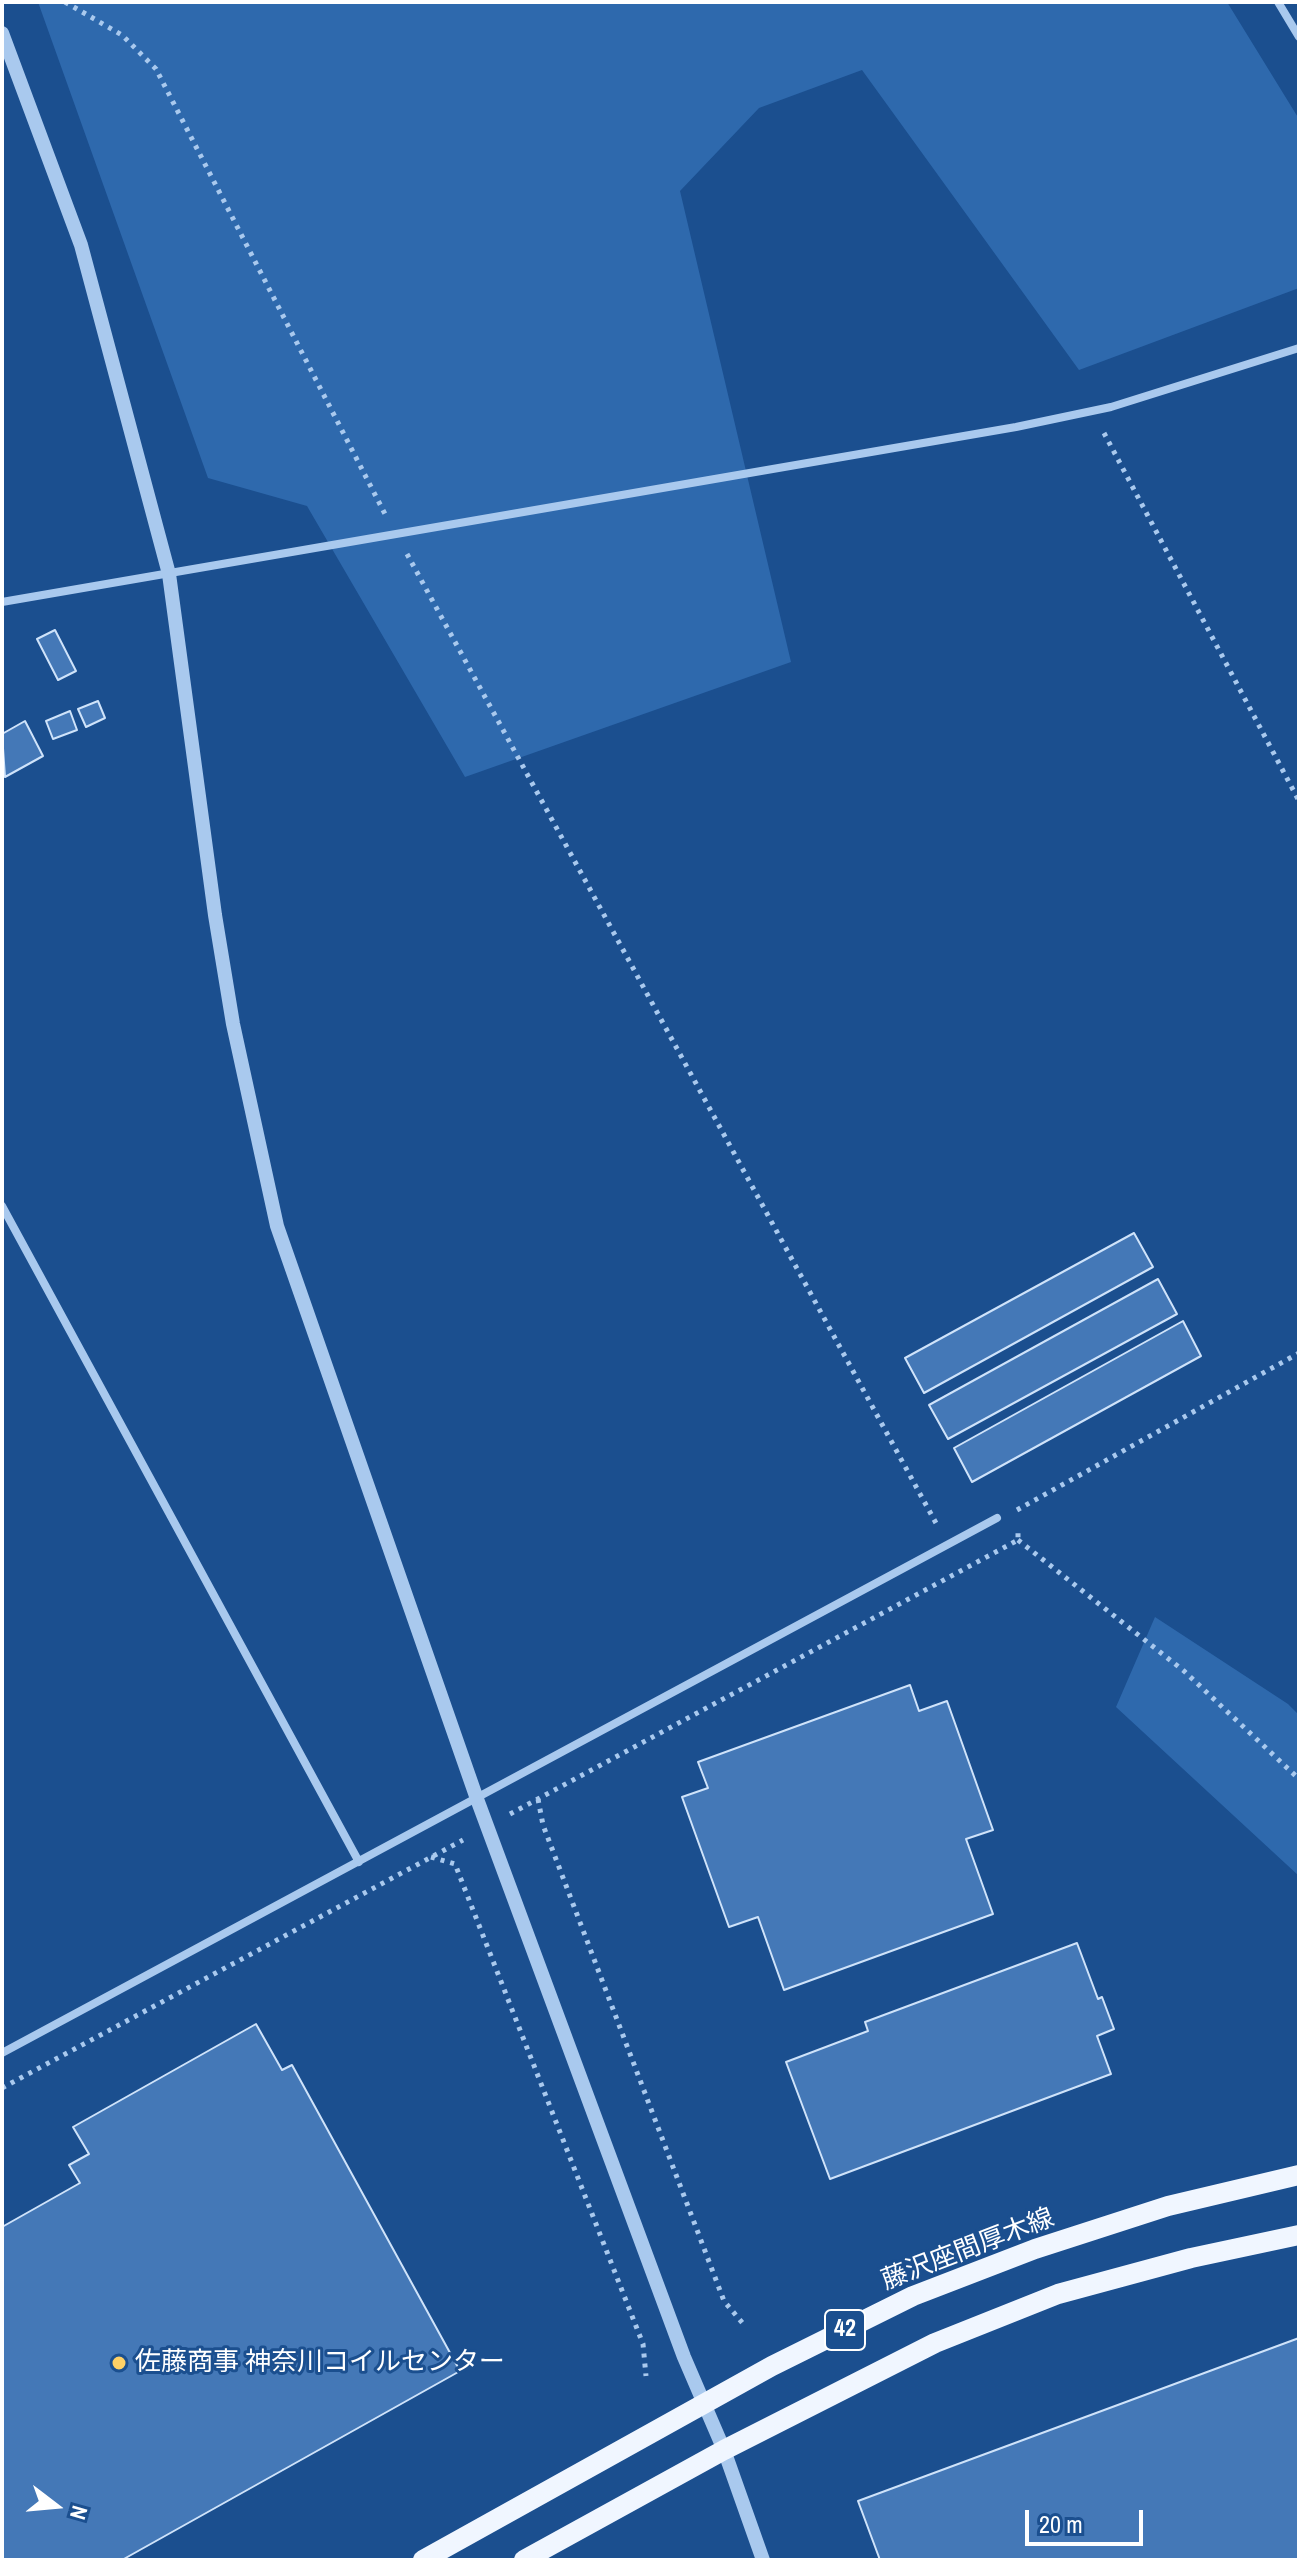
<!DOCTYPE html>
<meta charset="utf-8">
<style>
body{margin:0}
#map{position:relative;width:1301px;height:2562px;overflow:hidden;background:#1b4f8f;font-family:"Archivo Narrow",sans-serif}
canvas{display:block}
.frame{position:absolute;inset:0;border:4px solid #fff;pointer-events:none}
.north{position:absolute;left:16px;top:2466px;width:80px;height:80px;-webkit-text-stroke:6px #1b4f8f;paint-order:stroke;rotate:106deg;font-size:22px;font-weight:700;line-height:32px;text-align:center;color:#fff}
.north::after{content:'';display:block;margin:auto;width:28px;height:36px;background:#fff;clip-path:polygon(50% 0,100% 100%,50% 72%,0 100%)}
.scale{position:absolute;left:1025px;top:2510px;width:118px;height:36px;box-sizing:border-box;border:4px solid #fff;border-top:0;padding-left:10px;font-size:24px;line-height:28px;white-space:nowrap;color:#fff;-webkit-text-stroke:6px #1b4f8f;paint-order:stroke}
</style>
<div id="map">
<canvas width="1301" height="2562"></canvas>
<div class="frame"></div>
<div class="north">N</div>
<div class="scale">20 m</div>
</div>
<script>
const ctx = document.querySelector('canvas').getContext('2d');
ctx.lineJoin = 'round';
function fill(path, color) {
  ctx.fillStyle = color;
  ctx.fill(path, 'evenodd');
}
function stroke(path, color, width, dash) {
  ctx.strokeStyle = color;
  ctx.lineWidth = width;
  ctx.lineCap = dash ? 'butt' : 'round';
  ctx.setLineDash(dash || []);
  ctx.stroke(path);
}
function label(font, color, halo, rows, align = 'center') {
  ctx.font = font + ' "Archivo Narrow","Noto Sans JP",sans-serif';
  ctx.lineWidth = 6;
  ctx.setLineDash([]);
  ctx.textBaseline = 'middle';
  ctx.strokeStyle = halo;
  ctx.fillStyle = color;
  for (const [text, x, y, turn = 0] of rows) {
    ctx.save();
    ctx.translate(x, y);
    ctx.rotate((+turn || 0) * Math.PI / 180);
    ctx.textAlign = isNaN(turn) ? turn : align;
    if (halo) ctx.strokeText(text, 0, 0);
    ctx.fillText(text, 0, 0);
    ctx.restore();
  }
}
const green = new Path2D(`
 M38,2h1189l72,117v169l-220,82 -217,-300 -103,38 -79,83 111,471 -326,115 -158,-271 -99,-28z
 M1155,1617l133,87 11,11v161l-183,-169z`);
const building = new Path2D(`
 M55,630l21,41 -18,9 -21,-41z
 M98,701l7,17 -19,9 -8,-18z
 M70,711l7,19 -24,9 -7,-18z
 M25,721l18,35 -38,21 -3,-43z
 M1134,1233l19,34 -229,126 -19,-35z
 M1158,1279l19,35 -229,125 -19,-34z
 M1183,1321l18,35 -229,126 -18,-34z
 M910,1685l9,26 28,-10 46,129 -27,9 27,75 -209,76 -26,-73 -29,10 -47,-130 26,-9 -10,-26z
 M1077,1943l21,56 4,-2 12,32 -17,7 14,38 -281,105 -44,-117 82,-31 -3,-9z
 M256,2024l26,46 10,-5 168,306 -338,189h-120v-333l78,-44 -11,-18 20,-11 -16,-27z
 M1299,2338v222h-419l-22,-59z`);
const path = new Path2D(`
 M65,2l57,33 34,34 229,445
 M1104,433l195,368
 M407,554l530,971
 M1017,1510l282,-157
 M1018,1540l166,131 115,108
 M538,1799l5,26 181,476 21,25
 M510,1814l508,-274v-9
 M431,1857l24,7 188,480 3,32
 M2,2088l461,-248`);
const minor = new Path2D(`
 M1278,2l21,35
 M2,602l1014,-175 95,-20 188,-59
 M2,1206l357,656
 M2,2053l995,-535`);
const tertiary = new Path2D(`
 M2,33l79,212 88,329 46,341 18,109 44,202 200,573 207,558 40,93 39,110`);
const primary = new Path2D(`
 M423,2560l349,-194 141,-70 122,-47 133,-43 131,-31
 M524,2560l200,-110 211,-107 123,-49 133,-36 108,-23`);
const markers = [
 [119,2363,8,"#ffd166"]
];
const shields = [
 [845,2330,40]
];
const shieldNames = [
 ["42",845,2330]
];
const streetNames = [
 ["藤沢座間厚木線",968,2250,-21]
];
const poiNames = [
 ["佐藤商事 神奈川コイルセンター",135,2363]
];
fill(green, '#2e69ad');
fill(building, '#4478b7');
stroke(building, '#cfe3fa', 2);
stroke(path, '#a9c9ee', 5, [4, 6]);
stroke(minor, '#a9c9ee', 8);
stroke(tertiary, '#a9c9ee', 14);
stroke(primary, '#f0f6ff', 20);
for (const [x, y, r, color] of markers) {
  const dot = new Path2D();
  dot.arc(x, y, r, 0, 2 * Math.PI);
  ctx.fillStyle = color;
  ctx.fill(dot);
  stroke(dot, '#1b4f8f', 3);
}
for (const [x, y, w] of shields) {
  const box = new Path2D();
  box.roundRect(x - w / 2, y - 20, w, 40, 6);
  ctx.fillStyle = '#1b4f8f';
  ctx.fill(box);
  stroke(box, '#fff', 2);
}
label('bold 24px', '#fff', null, shieldNames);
label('26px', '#fff', '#1b4f8f', streetNames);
label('26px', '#fff', '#1b4f8f', poiNames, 'left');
</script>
